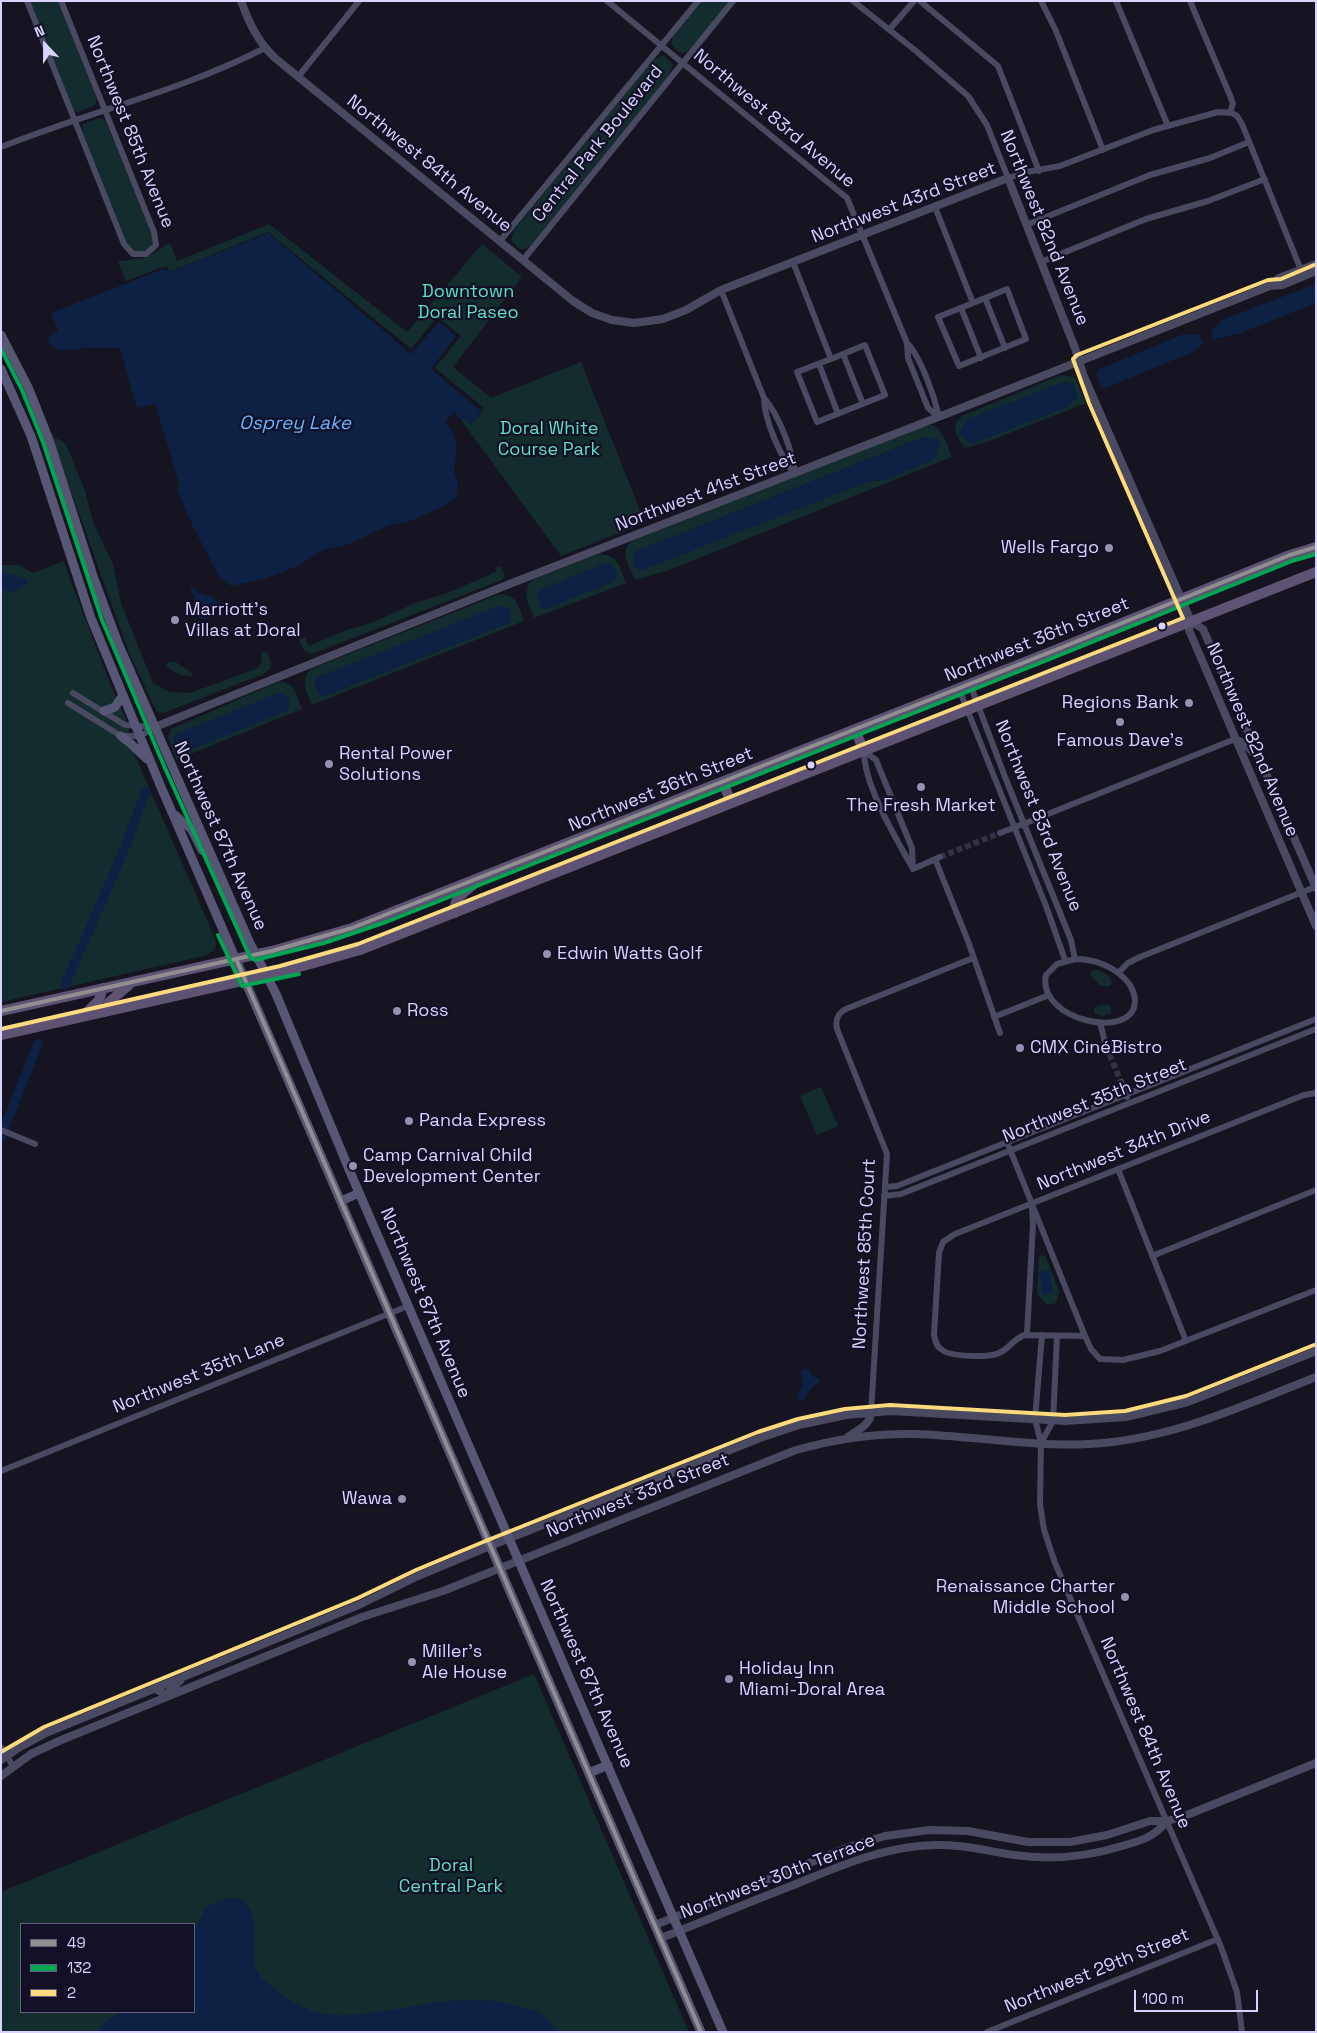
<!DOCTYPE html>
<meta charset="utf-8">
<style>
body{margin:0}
#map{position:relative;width:1317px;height:2033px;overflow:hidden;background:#161421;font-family:"Space Grotesk",sans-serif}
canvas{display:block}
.frame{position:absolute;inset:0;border:2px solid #d9d4ff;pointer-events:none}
.legend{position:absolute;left:20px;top:1923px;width:175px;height:90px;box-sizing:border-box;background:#130f26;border:1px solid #625e7d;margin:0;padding:6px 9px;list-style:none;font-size:15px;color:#d9d4ff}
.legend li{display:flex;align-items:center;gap:10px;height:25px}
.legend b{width:25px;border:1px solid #625e7d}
.north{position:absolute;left:20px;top:20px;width:50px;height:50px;-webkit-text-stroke:4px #130f26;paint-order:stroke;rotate:338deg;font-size:14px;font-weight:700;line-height:20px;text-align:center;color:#d9d4ff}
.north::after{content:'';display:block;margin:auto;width:18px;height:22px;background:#d9d4ff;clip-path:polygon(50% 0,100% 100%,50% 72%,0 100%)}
.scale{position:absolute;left:1134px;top:1990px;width:124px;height:22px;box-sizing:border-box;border:2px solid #d9d4ff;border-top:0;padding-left:6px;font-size:15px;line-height:18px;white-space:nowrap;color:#d9d4ff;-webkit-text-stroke:4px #130f26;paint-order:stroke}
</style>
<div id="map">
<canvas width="1317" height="2033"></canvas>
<div class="frame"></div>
<ul class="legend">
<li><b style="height:6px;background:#8f8f8f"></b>49</li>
<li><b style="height:6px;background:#00a651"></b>132</li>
<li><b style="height:6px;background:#fddb7c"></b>2</li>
</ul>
<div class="north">N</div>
<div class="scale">100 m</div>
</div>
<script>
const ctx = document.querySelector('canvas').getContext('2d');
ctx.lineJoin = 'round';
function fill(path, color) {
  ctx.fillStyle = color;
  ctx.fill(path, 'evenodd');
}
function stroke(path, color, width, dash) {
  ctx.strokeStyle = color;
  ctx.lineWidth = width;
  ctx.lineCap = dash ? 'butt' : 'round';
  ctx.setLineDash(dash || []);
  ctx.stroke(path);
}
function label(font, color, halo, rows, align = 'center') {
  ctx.font = font + ' "Space Grotesk",sans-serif';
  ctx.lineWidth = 4.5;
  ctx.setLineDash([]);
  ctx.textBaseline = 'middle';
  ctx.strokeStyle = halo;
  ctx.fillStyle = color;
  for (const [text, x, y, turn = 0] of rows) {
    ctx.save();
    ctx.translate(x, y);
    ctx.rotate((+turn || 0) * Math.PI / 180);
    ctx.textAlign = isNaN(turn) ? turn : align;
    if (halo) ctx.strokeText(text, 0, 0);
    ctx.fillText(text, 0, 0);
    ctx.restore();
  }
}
const green = new Path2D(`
 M31,1h27l39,98 -3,7 -16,6 -5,-2 -42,-105z
 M701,1h29l-39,48 -7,4 -6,-1 -7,-8 2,-9z
 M664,55l9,9 -3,10 -138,170 -7,5h-6l-8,-9 3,-10 139,-170z
 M100,118l5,2 49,119c-4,11 -10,13 -20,12l-6,-5 -46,-116 1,-6z
 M269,224l138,108 75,-88 40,33 -69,90 38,31 90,-36 64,161 -84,33 -100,-136 3,-2 7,7 4,-10 4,2 5,-9 -49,-40 26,-32 -24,-19 -26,32 -143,-117 -98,40 -4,-6 -40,15 -8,-19c10,-3 19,-2 28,-5 9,-3 15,-10 24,-14l7,18z
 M1061,375l13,2 2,2 10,24 -99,39 -22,6c-8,-12 -16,-20 -3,-32z
 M933,425c11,7 14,20 19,32l-283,113 -34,10c-6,-14 -17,-29 -2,-40l292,-114zM924,437l17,4 -56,39 -15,1 -235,71z
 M52,438l6,1 8,5 19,47 8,31 20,42 8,39 32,80 16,9 21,1 68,-25 4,-7 -1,-8 6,-1 4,10 -1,7 -7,5 -99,39 -7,-1 -28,-59z
 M599,554c19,0 21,14 27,29l-92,35 -8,-20 2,-14 6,-5z
 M63,561l52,135 12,25 6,30 82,187c3,9 -2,16 -11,18l-203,46v-437h18l14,8z
 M500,566l5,9 -3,5 -190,74c-9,-2 -10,-7 -13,-15l6,-2 4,9 35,-15 30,-9 41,-19 32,-10 49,-21 -1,-4z
 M500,594c17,0 19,14 24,27l-212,84c-5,-13 -13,-26 -1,-36zM510,620l-4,4 -182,72 -4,-1 -6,-13z
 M168,662h8l17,12 -1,2c-12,0 -18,-3 -26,-11z
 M280,681c15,2 17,15 22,28l-126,51 -8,-23 3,-8z
 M1098,970l10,5 4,7 -2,4h-10l-10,-12 1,-3z
 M1099,1005h9l3,3v5l-7,3 -10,-2v-6z
 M821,1087l17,39 -21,9 -17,-39z
 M1045,1255l14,36 -3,12 -9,2 -10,-11 2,-38z
 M534,1674l155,358h-688v-140zM21,1924h173v88h-173z`);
const water = new Path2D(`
 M268,233l143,121 28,-32 17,14 -25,33 51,43 -4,5 -3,-2 2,3 -6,7 -7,-7 -3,2 -6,-8 -10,9 9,14 3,13 -3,24 4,12 -2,14 -9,6 -31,15 -29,7 -38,18 -26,6 -25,16 -31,12 -36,8 -12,-10 -25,-47 -17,-40 3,-3 -25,-82 -18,4 -17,-60h-36l-23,3 -5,-2 -6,-5 -2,-6 10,-8 -7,-17 112,-44 8,3z
 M1316,284v19l-78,31 -24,5 -3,-8 11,-11z
 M1184,334l15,1 4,9 -10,8 -87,36 -5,-2 -5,-13 3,-4z
 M1063,382l10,1 5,14 -13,11 -94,36 -12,-11 7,-13z
 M924,437l17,4 -7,18 -49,21 -15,1 -230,90 -7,-7 1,-12z
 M604,563l7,1 6,7v5l-4,6 -68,27 -4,-2 -4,-11 1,-5z
 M1,572l26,7v6l-17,8c-10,-3 -9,-11 -9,-21z
 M195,587l4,7 4,-1 1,3 7,-1 4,6 4,-1 1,3 5,-1 4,3 -18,8 1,3 -8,3 -5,-1 -6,-13 3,-2 -6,-15z
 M499,606l9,2 3,3 -1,9 -3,4 -183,72 -4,-1 -6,-13 4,-5z
 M279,693l6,1c5,6 6,10 2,17l-95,38 -13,2 -6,-12 3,-5z
 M1049,1270l4,23 -10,2 -4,-23z
 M803,1368l7,2 2,6 7,3 1,3 -10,8 -6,10h-4l-3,-5 6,-9 -2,-16z
 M229,1898c4,1 9,0 12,2 22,11 7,52 16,71 7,15 45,38 61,42 17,4 37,2 53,0 48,-6 98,-22 146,-7 7,2 16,3 22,6 7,4 13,14 18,20h-458l2,-7 19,-13h74v-81l12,-24z`);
const canal = new Path2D(`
 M65,985l57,-130 24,-64
 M1,1137l37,-93`);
const minorTunnel = new Path2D(`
 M1031,821l12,-5
 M940,857l60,-24
 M1106,1046l15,36`);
const minor = new Path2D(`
 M27,1l97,243 9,10h13l10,-9 -2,-13 -93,-231
 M607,1l240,197 60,145 1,15 20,50 11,9
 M853,1l63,50 52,45 19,29 21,53 19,-6 33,-6 93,-36 65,-18 14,1 5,3 5,8 59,146
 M920,1l78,65 41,105
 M1041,1l15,30 47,119
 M1116,1l52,125
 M1190,1l41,97 2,6 -3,8
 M889,30l25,-29
 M298,77l61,-76
 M1,147c87,-35 180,-56 264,-99
 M935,207l38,96 34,-14 19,50 -67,27 -21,-49 35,-14
 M1026,225l124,-50 60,-17 39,-16
 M500,241l198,-240
 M523,260l210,-259
 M793,262l38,97 34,-14 20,50 -68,27 -20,-50 34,-13
 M1041,262l105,-43 62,-18 57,-22
 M721,290l43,108c15,17 29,54 31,76
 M985,298l20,50
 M961,308l20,50
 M907,343c14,14 27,53 32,73
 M843,354l20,50
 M819,364l19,50
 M764,398c0,21 17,61 31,76
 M970,684l35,93 66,163 4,19
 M959,689l87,217 19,54
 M73,693l52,32 28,2
 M68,703l53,33h19l15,-9
 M864,751l12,9 36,88 1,21
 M864,751c0,34 31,86 48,116
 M1043,816l192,-77
 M1000,833l31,-12
 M935,859l33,82 32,92
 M913,869l27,-12
 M1075,959c19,0 38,7 51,21 5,5 9,14 9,21 -1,41 -99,19 -89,-26l11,-11z
 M1118,973l10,-10 12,-6 175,-70
 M994,1017l55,-22
 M1100,1023l6,23
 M1121,1082l6,15
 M1,1130l34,14
 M1007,1142l78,194 6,13 9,10 23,1 37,-9 156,-61
 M1118,1169l68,172
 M885,1187l12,-1 419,-167
 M884,1196l17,-2 415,-165
 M1152,1256l164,-66
 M1027,1334l6,-110 -1,-17
 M1042,1335l-7,84 6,24 -1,61 4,26 11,33 166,384 16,45 5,40
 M1085,1336l-60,-1c-11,3 -16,14 -26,18 -10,5 -50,4 -58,-4 -5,-3 -6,-9 -7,-14l5,-82 4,-11 12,-8 349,-139 12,-2
 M871,1412l16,-258 -50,-125c-2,-10 1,-16 9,-20l127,-51
 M1041,1443l12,-22 4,-85
 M1,1471l407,-165
 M1,1747l12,19
 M987,2032l231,-93`);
const tertiary = new Path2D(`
 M241,1c8,22 17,41 34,57l298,243 19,12 20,7 22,3 29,-4 23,-9 35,-20 287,-112 67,170 8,26 108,247 12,8 113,259
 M1270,286l12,-1 34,-14
 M1191,621l-2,9 127,296
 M155,727c119,-48 238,-97 357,-144 253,-99 506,-196 758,-297l9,-8 37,-14
 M1235,739c11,3 15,12 24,18
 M848,1437c9,-7 23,-12 23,-25
 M155,1689l14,7 1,-6 10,-9
 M1,1760l19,-13 26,-14 315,-129 57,-28 72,-30 270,-108 39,-13 47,-10 45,-4 174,10 61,-4 62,-15 128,-51
 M1,1776l30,-22 28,-13 303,-124 81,-26 353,-141c39,-11 79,-17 119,-16 58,2 116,13 174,10 81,-4 153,-38 227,-67
 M655,1925l194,-78 36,-11 44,-6 39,1 60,11h42l37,-7 43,-14h17l15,-4 134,-54
 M661,1938c43,-17 86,-35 130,-52 47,-19 92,-40 144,-41 27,-1 52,6 79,10 36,5 73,2 108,-9 20,-6 31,-8 45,-25`);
const secondary = new Path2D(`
 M1,335l27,52 21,53 44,136 25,67 131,298 27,53 75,180 372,858
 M1,369l30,67 60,182 70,169 540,1245
 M104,711l11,-4 8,-12
 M121,736l9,7 17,16
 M175,815l17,15 10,20 9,5
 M341,1201l18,-8
 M589,1773l19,-8`);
const primary = new Path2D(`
 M855,730l9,21
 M723,782l8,21
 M455,913c-3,-15 10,-20 20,-30
 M1,1011l271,-60 80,-23 696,-275 242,-98 26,-8
 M105,1012l4,-10 20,-17
 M85,1014l14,-14 4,-12
 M1,1035l281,-63 78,-22 956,-378`);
const bus1 = new Path2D(`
 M236,959l465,1073
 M1,1011l271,-60 80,-23 696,-275 242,-98 26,-8`);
const bus2 = new Path2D(`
 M1,349l21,41 21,52 59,178 63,148 85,189 5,3 69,-17 62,-21 664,-263 242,-98 24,-7
 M218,935l24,51 57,-12`);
const bus3 = new Path2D(`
 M1,1029l279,-63 78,-22 825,-326 -94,-215 -16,-44 4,-4 191,-75 13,-1 33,-14
 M1,1752l43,-25 314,-129 58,-28 72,-30 270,-108 40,-13 47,-10 45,-4 175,10 60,-4 61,-15 128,-51`);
const markers = [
 [1109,548,5,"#9591b1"],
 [175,620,5,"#9591b1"],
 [1162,626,4.5,"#d9d4ff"],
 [1189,703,5,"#9591b1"],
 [1120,722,5,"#9591b1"],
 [329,764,5,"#9591b1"],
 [811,765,4.5,"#d9d4ff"],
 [921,787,5,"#9591b1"],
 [547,954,5,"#9591b1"],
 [397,1011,5,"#9591b1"],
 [1020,1048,5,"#9591b1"],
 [409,1121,5,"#9591b1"],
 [353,1166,5,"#9591b1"],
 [402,1499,5,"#9591b1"],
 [1125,1597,5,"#9591b1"],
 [412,1662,5,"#9591b1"],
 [729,1679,5,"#9591b1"]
];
const streetNames = [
 ["Northwest 83rd Avenue",774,119,40],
 ["Northwest 85th Avenue",130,132,68],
 ["Central Park Boulevard",598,144,-51],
 ["Northwest 84th Avenue",429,164,39],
 ["Northwest 43rd Street",904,203,-21],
 ["Northwest 82nd Avenue",1044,228,68],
 ["Northwest 41st Street",706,492,-21],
 ["Northwest 36th Street",1037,640,-22],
 ["Northwest 82nd Avenue",1252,740,67],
 ["Northwest 36th Street",661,790,-22],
 ["Northwest 83rd Avenue",1038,816,68],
 ["Northwest 87th Avenue",220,836,66],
 ["Northwest 35th Street",1095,1101,-22],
 ["Northwest 34th Drive",1124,1151,-22],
 ["Northwest 85th Court",865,1254,-87],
 ["Northwest 87th Avenue",425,1303,67],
 ["Northwest 35th Lane",199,1374,-22],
 ["Northwest 33rd Street",638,1496,-22],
 ["Northwest 87th Avenue",586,1674,66],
 ["Northwest 84th Avenue",1145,1733,67],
 ["Northwest 30th Terrace",778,1877,-21],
 ["Northwest 29th Street",1097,1971,-22]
];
const parkNames = [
 ["Downtown",468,292],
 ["Doral Paseo",468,313],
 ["Doral White",549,429],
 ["Course Park",549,450],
 ["Doral",451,1866],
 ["Central Park",451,1887]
];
const poiNames = [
 ["Wells Fargo",1099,548,"right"],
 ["Marriott's",185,610],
 ["Villas at Doral",185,631],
 ["Regions Bank",1179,703,"right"],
 ["Famous Dave's",1120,741,"center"],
 ["Rental Power",339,754],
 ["Solutions",339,775],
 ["The Fresh Market",921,806,"center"],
 ["Edwin Watts Golf",557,954],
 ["Ross",407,1011],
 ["CMX CinéBistro",1030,1048],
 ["Panda Express",419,1121],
 ["Camp Carnival Child",363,1156],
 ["Development Center",363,1177],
 ["Wawa",392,1499,"right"],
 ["Renaissance Charter",1115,1587,"right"],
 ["Middle School",1115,1608,"right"],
 ["Miller's",422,1652],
 ["Ale House",422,1673],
 ["Holiday Inn",739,1669],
 ["Miami-Doral Area",739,1690]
];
const waterNames = [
 ["Osprey Lake",295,424]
];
fill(green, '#132c2d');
fill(water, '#0d2144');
stroke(canal, '#0d2144', 9);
stroke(minorTunnel, '#333142', 6, [6, 3]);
stroke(minor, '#4a4962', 6);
stroke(tertiary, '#4a4962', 8);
stroke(secondary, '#575674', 9);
stroke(primary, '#5e5373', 10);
stroke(bus1, '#8f8f8f', 4);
stroke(bus2, '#00a651', 4);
stroke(bus3, '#fddb7c', 4);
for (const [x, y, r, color] of markers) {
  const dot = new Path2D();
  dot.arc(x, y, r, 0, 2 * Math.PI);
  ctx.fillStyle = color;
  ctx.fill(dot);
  stroke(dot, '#130f26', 2);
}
label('18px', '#d9d4ff', '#130f26', streetNames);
label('18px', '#5fe0c0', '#130f26', parkNames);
label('18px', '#d9d4ff', '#130f26', poiNames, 'left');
label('italic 19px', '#62b6ff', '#130f26', waterNames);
</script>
